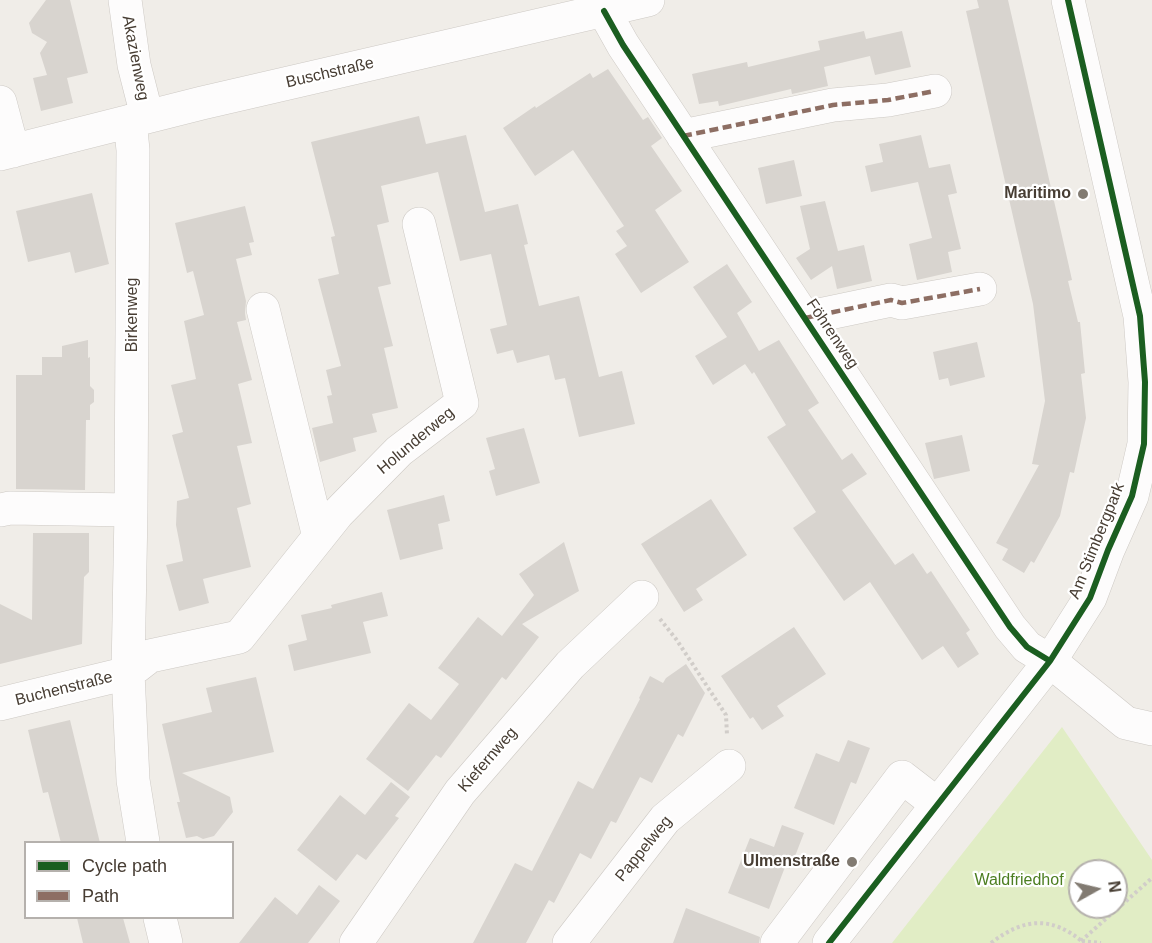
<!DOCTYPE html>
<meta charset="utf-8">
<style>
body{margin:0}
#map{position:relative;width:1152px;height:943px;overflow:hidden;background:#f0ede8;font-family:Helvetica,sans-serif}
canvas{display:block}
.legend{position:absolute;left:24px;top:841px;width:210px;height:78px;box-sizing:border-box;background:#fff;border:2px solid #b5b1ad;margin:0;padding:8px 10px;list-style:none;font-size:18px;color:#473d33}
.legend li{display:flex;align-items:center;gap:12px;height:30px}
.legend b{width:30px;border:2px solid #b5b1ad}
.north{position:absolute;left:1068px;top:859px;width:60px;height:60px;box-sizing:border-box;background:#fff;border:2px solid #b5b1ad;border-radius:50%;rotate:82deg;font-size:16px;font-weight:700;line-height:24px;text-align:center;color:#473d33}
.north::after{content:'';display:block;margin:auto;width:21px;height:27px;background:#827b72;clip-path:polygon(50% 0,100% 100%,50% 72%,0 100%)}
</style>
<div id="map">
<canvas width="1152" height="943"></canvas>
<ul class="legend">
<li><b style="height:8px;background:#1b5e20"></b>Cycle path</li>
<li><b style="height:8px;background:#8d6e63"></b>Path</li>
</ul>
<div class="north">N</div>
</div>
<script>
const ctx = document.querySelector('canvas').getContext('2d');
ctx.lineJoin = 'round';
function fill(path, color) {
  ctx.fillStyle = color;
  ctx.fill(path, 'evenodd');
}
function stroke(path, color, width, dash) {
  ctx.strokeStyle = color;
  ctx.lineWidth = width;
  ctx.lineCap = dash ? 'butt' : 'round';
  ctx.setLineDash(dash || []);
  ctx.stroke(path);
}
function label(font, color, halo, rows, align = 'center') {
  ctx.font = font + ' Helvetica,sans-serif';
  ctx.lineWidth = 4.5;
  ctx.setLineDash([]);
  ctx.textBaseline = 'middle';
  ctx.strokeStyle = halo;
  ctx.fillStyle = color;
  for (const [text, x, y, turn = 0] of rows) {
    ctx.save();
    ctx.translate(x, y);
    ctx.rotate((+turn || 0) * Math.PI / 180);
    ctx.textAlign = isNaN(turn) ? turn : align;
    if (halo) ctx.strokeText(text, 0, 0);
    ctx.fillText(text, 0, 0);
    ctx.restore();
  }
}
const green = new Path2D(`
 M1062,727l90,133v83h-260zM1080,871h36v36h-36z`);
const building = new Path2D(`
 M46,0h24l18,73 -21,5 6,25 -32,8 -8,-33 14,-3 -7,-22 7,-11 -15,-9 -3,-10z
 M977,0h31l60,262 4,18 -4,1 10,41h2l5,51 -4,1 5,44 -12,55 -4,-1 -10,44 -26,47 -3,-2 -7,12 -22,-13 6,-11 -12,-6 43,-78 -7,-1 13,-63 -12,-97 -67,-293 13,-3z
 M864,31l2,8 36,-8 9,36 -36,8 -5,-19 -46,11 4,19 -36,8 -1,-5 -72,17 -1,-5 -19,3 -7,-30 55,-12 1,5 72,-17 -2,-9z
 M608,69l35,51 5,-3 14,21 -11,8 31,45 -27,19 34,52 -48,31 -26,-39 12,-8 -11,-15 8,-5 -51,-76 -38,26 -32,-48 32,-22 1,2 54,-35 3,5z
 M419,116l7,28 40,-9 19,77 33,-8 10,40 -4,1 15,61 40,-10 20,81 23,-6 13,53 -56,13 -14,-59 -10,2 -6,-25 -32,8 -4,-13 -16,4 -7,-25 17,-4 -16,-71 -31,7 -22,-89 -57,14 8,36 -12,3 14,59 -13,3 15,59 -9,2 14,60 -26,6 5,18 -24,6 3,13 -36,11 -8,-34 21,-5 -6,-27 5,-1 -6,-25 15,-4 -23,-87 21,-5 -8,-37 4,-1 -24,-94z
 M921,135l8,33 21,-4 7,29 -9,2 13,54 -13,3 4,20 -35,8 -8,-36 23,-6 -14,-56 -47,10 -6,-26 18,-4 -4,-18z
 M794,160l8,36 -36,8 -8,-36z
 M92,193l17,71 -34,9 -5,-21 -42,10 -12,-51z
 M825,201l13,50 26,-6 8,36 -35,8 -5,-23 -21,14 -15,-22 14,-9 -10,-43z
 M245,206l9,36 -5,1 3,12 -16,4 10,42 -1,12 1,7 -9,2 15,58 -14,4 14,59 -15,3 14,58 -14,4 14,59 -48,12 6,24 -30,8 -13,-46 17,-4 -7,-36 1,-24 12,-3 -17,-63 11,-3 -12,-47 25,-6 -12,-58 20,-6 -11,-44 -6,2 -12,-50z
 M727,264l25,38 -15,11 22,38 20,-11 40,63 -11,7 34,50 10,-7 15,21 -25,16 53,75 18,-12 14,21 4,-3 39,59 -4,3 13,21 -21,14 -15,-22 -21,14 -52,-78 -26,19 -51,-73 23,-16 -49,-75 19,-12 -32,-53 -2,2 -7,-10 -32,21 -18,-29 32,-19 -34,-50z
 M88,340v18l2,-1v29l4,4v12l-4,3v15h-4l-1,70 -69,-1v-114h26v-18h20v-11z
 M977,342l8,35 -35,9 -2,-8 -9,2 -6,-28z
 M524,428l16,55 -44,13 -7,-25 6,-2 -9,-31z
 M962,435l8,36 -36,8 -9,-36z
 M444,495l6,26 -12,3 5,25 -43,11 -13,-50z
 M711,499l36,56 -51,34 7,11 -19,12 -43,-68z
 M33,533h56v39l-5,5 -2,67 -82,20v-60l32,16z
 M564,542l15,49 -57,33 17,13 -33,43 -4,-3 -61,81 -5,-3 -28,36 -42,-32 43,-56 22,17 28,-36 -21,-16 40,-51 24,19 32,-41 -15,-21z
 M382,592l6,24 -25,6 8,31 -77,18 -6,-26 19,-5 -6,-25 31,-7 -1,-3z
 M794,627l32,47 -49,32 7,10 -22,14 -9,-13 -3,2 -29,-43z
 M686,664l19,29 -22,44 -5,-3 -26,49 -12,-6 -24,46 -5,-2 -20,38 -11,-6 -26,50 -5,-3 -23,43h-53l42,-80 17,8 46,-90 15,8 47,-90 -1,-1 11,-22 13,7 3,-5z
 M256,677l18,75 -92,21 48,24 3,15 -19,24 -11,3 -6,-3 -11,2 -9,-36h3l-18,-78 50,-12 -6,-24z
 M70,720l17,70 13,53h-39l-13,-51 -5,1 -15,-63z
 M848,740l22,8 -14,36 -5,-2 -17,43 -40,-17 22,-55 23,9z
 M391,782l19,15 -15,19 4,2 -33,42 -9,-6 -21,27 -39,-31 43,-55 25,20z
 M782,825l22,8 -14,36 -5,-2 -16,42 -41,-16 22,-55 24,9z
 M319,885l21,16 -32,42h-69l36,-46 22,18z
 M686,908l74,29 -1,6h-86z
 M77,918h46l7,25h-47z`);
const path = new Path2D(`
 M660,619l16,20 50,76 1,20
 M1081,941l71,-63
 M1082,941l19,2
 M991,943c33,-25 60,-28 93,0`);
const minor = new Path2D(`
 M125,0l9,65 13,51
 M604,11l19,34 387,582 17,20 23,14 76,62 26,6
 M0,102l13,49
 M130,121l3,29 -2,360 -3,163 5,107 10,62
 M683,136l150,-31 55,-5 47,-9
 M0,154l202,-51 446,-103
 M263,309l56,228
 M805,318l86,-18 11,3 78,-14
 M0,510l10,-2 121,2
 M0,704l128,-31 22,-17 89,-19 99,-124 61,-62 63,-48 -43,-179
 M160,918l6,25
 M356,943l104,-151 110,-127 72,-68
 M569,943l96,-124 64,-53
 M777,943l125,-166 35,27
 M829,943l221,-282 40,-63 18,-48 24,-54 12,-52 1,-62 -5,-66 -72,-316`);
const quiet = new Path2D(`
 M683,136l150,-31 55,-5 47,-9
 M805,318l86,-18 11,3 78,-14`);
const cycleway = new Path2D(`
 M604,11l19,34 387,582 17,20 23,14
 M829,943l221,-282 40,-63 18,-48 24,-54 12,-52 1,-62 -5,-66 -72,-316`);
const markers = [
 [1083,194,6,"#827b72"],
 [852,862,6,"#827b72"]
];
const streetNames = [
 ["Akazienweg",135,58,79],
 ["Buschstraße",330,73,-13],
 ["Birkenweg",133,315,-90],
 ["Föhrenweg",832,334,56],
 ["Holunderweg",416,441,-40],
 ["Am Stimbergpark",1097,541,-68],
 ["Buchenstraße",64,689,-14],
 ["Kiefernweg",488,760,-49],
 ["Pappelweg",644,849,-51]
];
const poiNames = [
 ["Maritimo",1071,194],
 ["Ulmenstraße",840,862]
];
const parkNames = [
 ["Waldfriedhof",1019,881]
];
fill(green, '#e1edc5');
fill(building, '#d8d4cf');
stroke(minor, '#cdc9c4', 34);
stroke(path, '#d1cdc9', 4, [3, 3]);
stroke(minor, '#fdfcfc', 33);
stroke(quiet, '#8d6e63', 4.5, [9, 4.5]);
stroke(cycleway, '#1b5e20', 6);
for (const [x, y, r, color] of markers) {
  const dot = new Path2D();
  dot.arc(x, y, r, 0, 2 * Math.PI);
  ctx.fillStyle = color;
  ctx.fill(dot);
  stroke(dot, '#fff', 2);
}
label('16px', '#473d33', '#fff', streetNames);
label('bold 16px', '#473d33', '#fff', poiNames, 'right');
label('16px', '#4c7e21', '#fff', parkNames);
</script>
